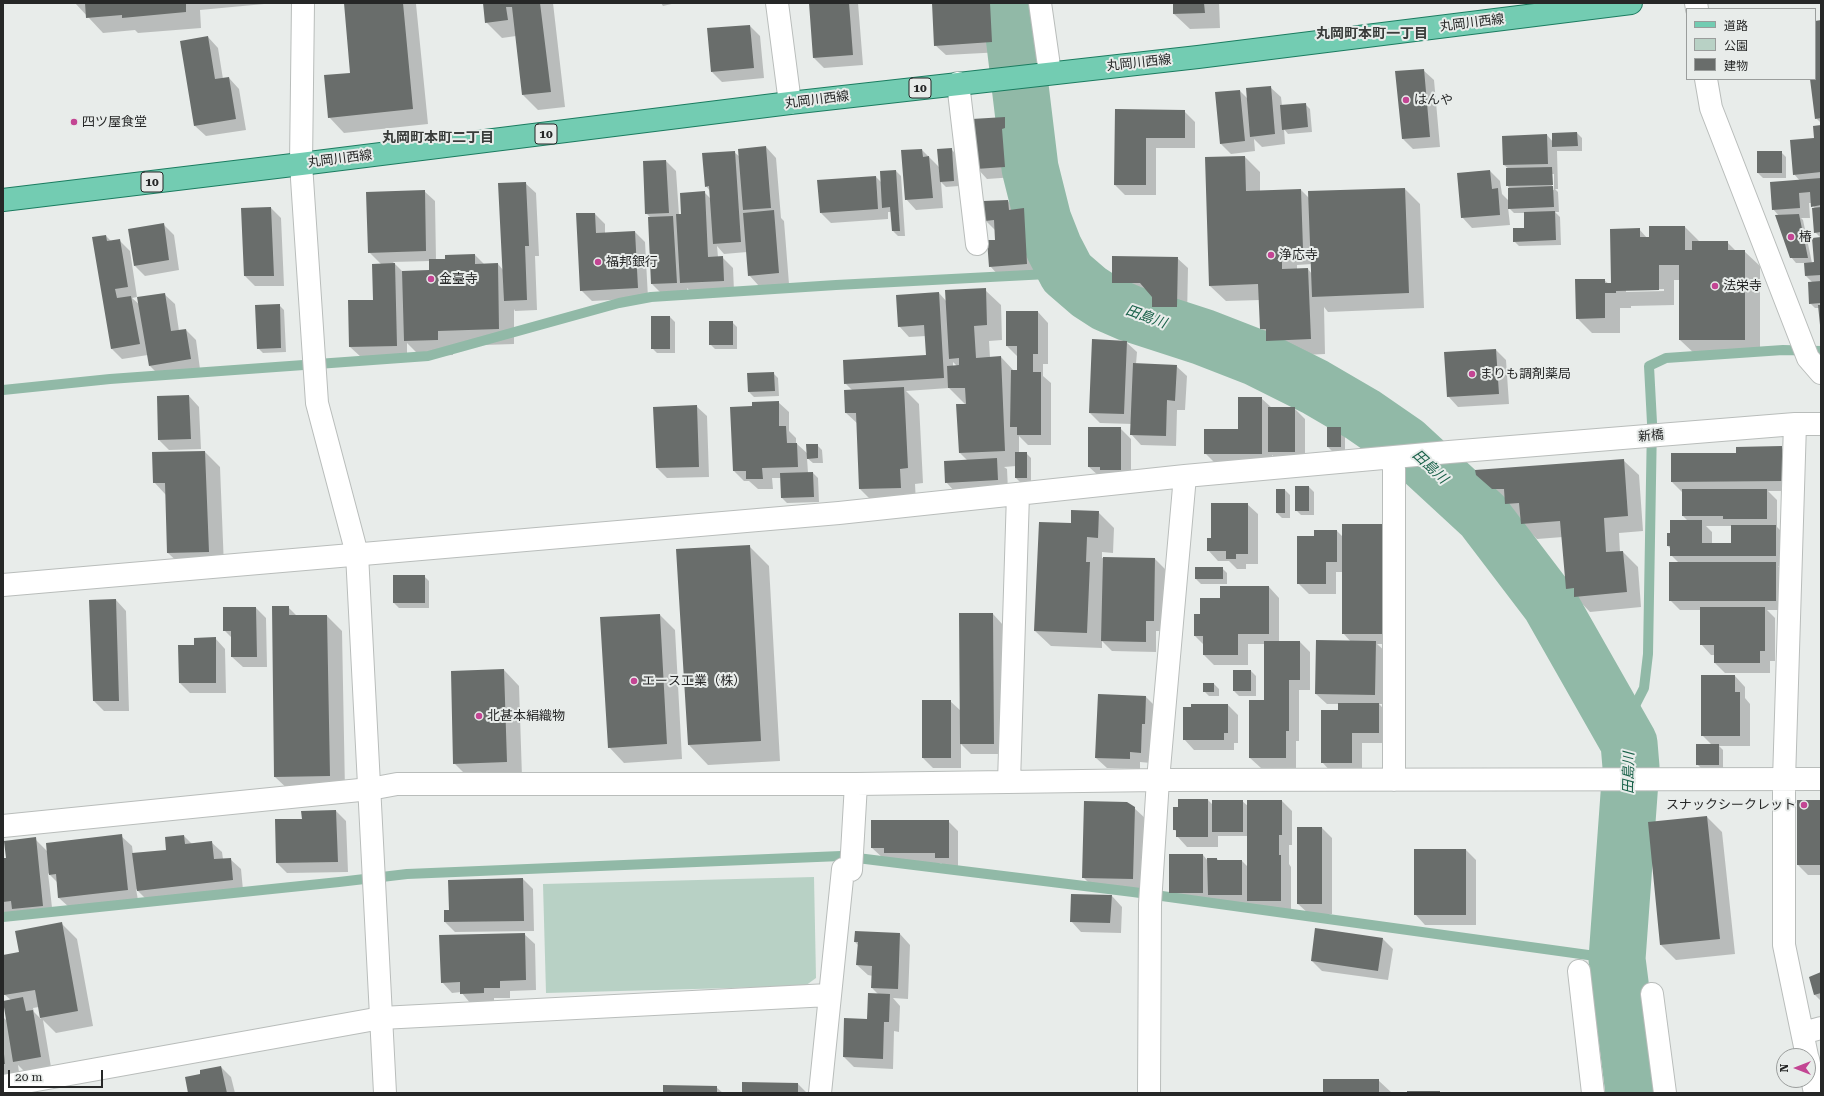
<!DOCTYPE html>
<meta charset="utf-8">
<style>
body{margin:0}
#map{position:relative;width:1824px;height:1096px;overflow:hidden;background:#e8ecea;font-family:"Roboto Serif","Noto Sans JP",serif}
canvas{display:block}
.frame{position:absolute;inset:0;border:4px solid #262727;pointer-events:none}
.legend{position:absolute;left:1686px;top:8px;width:130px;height:72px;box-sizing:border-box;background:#e8ecea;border:1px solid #9a9d9c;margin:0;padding:5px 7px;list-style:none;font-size:12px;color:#262727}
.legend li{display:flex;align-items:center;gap:8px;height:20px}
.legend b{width:20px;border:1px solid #9a9d9c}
.north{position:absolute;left:1776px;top:1048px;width:40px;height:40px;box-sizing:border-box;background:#e8ecea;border:1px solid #9a9d9c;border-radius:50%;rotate:270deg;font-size:11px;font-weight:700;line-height:16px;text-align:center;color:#262727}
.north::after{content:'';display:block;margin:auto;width:14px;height:18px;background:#c34593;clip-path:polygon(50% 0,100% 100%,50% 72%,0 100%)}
.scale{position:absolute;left:8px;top:1070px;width:95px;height:18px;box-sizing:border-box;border:2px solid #262727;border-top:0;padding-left:5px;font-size:12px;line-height:14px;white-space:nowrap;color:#262727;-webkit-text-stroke:3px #e8ecea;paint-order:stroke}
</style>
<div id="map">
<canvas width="1824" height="1096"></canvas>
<div class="frame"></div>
<ul class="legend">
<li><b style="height:5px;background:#73ccb2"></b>道路</li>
<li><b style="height:11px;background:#b8d1c5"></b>公園</li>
<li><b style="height:11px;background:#696d6b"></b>建物</li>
</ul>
<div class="north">N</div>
<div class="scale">20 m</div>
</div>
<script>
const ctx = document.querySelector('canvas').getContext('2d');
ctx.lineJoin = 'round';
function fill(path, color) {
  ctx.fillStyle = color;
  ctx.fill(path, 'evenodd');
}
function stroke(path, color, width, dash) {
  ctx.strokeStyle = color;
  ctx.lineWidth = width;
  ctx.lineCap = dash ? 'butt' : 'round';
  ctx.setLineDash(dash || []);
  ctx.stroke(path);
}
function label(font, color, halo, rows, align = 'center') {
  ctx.font = font + ' "Roboto Serif","Noto Sans JP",serif';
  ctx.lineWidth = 4;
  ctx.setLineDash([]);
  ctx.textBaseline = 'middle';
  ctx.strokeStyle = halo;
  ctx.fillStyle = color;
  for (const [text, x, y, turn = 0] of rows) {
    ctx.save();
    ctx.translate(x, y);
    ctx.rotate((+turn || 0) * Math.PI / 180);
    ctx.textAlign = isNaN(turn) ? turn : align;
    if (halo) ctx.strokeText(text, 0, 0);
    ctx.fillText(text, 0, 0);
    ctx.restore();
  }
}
const green = new Path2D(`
 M814,877l2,101 -11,8 -259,7 -3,-109z`);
const shadow = new Path2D(`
 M75,3h200l-75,7 1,18 -63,5 -3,-3 -32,3z
 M345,3l71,1 12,120 -84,9 -15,-16 23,-44z
 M484,3h69l12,104 -27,3 -15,-15 -7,-59 -14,2 -16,-16z
 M661,3h15l-13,3z
 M827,3h31l5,62 -39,3 -11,-11z
 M933,3h67l2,49 -56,3 -11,-10z
 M1174,3h45l1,25 -30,1 -16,-15z
 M1821,21v102l-5,-5 -5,-39h4v-57z
 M750,26l10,10 4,42 -42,4 -10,-10z
 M208,37l10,11 5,31 6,-1 10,11 7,41 -40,6 -11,-10z
 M1423,70l11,10 6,67 -27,2 -10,-10z
 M1270,87l11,10 1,9 23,-2 5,5 2,23 -24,2 -4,-5 1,15 -23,3 -8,-8 1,12 -24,3 -11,-11 20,-52 8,8z
 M1116,110l68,1 11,11v26h-39v47h-31l-10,-10z
 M1004,118l11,10v10l-3,1 3,38 -28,2 -10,-11z
 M1821,126v200l-2,-18h-4l-5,-5 3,-20 -7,-7 -1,-13h-9l-5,-6 -12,-41 -6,-7 27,-28 -6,-7 21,-35zM1809,203h3l3,6v23l6,6 -6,25h-3l-9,-43 -2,-2h9z
 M1577,133l5,5v13h-25l1,38h-3l3,3 1,20h-4l5,5 1,28 -42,1 -5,-5 11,-13v-15h-11l-6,-6 2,18 -38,3 -10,-11 28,-46 10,10 2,13 7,7 1,-12 -3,-4 2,-16 -5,-4 43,-30 6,7zM1552,174h2v16h-2z
 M766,147l10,11 5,60 3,3 5,63 -30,2 -10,-11 -2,-23 -23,2 -7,-8 1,11h4l11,11 1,23 -42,2 -5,-5v5l-25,1 -10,-10 -1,-66 -5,-5 -2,-51 22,-1 10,10 3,44h3l22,-23 7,7 -1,-8 -4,-5 28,-34 6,5z
 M951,149l5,5 3,32 -13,1 -5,-5 2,26 -27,2 -10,-11 16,-49 18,18z
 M1781,152l5,5v21h-23l-5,-5z
 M1245,157l15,15v19l41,-1 8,8 96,-9 15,15 4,104 -96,4 -4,-5 1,47 -43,2 -15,-16v-5l-6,-6 -1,-29 -34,1 -16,-15zM1312,264v10l-4,-5h-11v-4z
 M896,171l5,5 4,60h-7l-5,-5 -1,-19h-4v7l-57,4 -10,-10 55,-36 6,6z
 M525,183l11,10 3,63h-4l2,54 -22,1 -1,-2v35l-61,2v9l-33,1 -13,-13v13l-46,1 -11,-10 24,-46 7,-37 -12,-12 55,-61 11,10 1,59 39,-5 9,9h14l5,6zM430,261v10l-27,1 -10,-10z
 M1008,201l9,9 6,-1 11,11 3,54 -37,3 -10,-11 6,-26v-9l-10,-10z
 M271,208l10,10 3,68h-29l-10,-10 -3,-67z
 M595,214l10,10v9l30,-1 10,10 3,56 -56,3 -11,-11z
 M163,224l11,11 5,35 -34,6 -10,-10z
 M1685,227l15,15h27l9,9h8l16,15v89h-64l-16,-15v-60h-6v25l-43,1v2h-11v25h-28l-15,-15 27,-38 5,4h3l27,-55 8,9zM1664,289v2l-38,1v-2z
 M106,236l5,5 8,-1 11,11 7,46 -5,1 8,7 24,-11 11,10 4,27 7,-1 10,10 4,29 -40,7 -10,-10 -2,-11 -26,4 -10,-10z
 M1177,258l11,10 -1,49h-24l-10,-10v-11l-3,-3h-27l-10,-11z
 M985,290l16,15 1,35 -13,1 1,17 11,-1 13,14h4l-1,-15 -10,-10v-34h31l10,11v41h-5v12l8,7v62h-23l-9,-9v17h7l5,5v25h-10l-5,-5v-12l-12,1 3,2 1,21 -52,3 -10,-11 21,-22 -7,-7 6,-48 -17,-17 -43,3 13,13 4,79 -8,1 1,19 -41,1 -15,-15 -2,-65 -12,-11 6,-23 -7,-7 82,-27 -1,-20 -17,1 -10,-11 40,-33 8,9zM953,362l4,4 -4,1z
 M279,305l5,5 2,42 -23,1 -5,-5z
 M670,317l5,5v31h-18l-5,-5z
 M732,322l5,5v22h-22l-5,-5z
 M1126,342l11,10 -1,12 40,2 11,10 -2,34h-8l-1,36 -35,-1 -10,-11 1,-10 -32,-1 -10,-10z
 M1496,350l10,10 3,44 -51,3 -10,-11z
 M773,373l5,5 1,18 -25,1 -5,-5z
 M189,396l10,11 2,42 -32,1 -10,-10z
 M1261,398l11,10h22l11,11v43h-25l-8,-7v9h-56l-11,-11 34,-23z
 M778,402l11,10v19l7,7v5l12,11 9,-9 5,5 1,13h-10l-6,-5 1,15h5l5,5 1,24 -32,1 -5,-5 -1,-20h-9l1,11h-15l-9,-8h-5l-10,-10 19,-64z
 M696,406l11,10 2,61 -42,1 -10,-10z
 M1120,428l11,11v41l-31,-3 -11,-10z
 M1340,428l5,5v19h-12l-5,-5z
 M1781,447l11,11v33h-24l9,9v27l9,9v30h-8l8,8v36h-19l8,8v43h-5v12h-45l-10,-10v-8h-4l-10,-11v-34h-21l-10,-10 9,-37 -8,-8v-6l-3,-3v-12h3l17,-13 -5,-5 -1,-24 -10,-10 65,-28zM1706,526h26v18h-20v-12z
 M205,452l15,15 4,100 -40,1 -16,-15 -2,-58 -12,-13 -1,-29z
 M1623,460l16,15 4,56 -24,2 1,19h3l15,15 3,40 -51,5 -23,-24 -4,-51 -26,2 -15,-15 -1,-5 -15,-17 -29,-27z
 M1296,487h13l5,5v23h-13l-5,-5z
 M1285,490l5,5v23h-8l-5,-5z
 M1247,504l11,10v50h-12v5h-9l-8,-8h-11l-10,-11 4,-11z
 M1098,512l16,16 -1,25 -11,-1v6l53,1 10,10 -1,62h-8v21l-44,-1 -10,-10v7l-51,-2 -16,-15z
 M1382,525l10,10v109h-15l9,8 -1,52h-6l10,10v29h-27v30h-30l-10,-11 17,-51v-7h-12l-11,-10 35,-52 -8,-9v-61h-7v22h-27l-11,-11 17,-46 22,-6 6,6z
 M749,546l20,20 11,195 -72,4 -19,-20z
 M1222,568l5,5v11h-26l-5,-5z
 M424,576l5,5v27h-30l-5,-5z
 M1269,587l10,11v44h21l10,10v38h-11v51h-3v27h-35l-11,-10v-57h15v-57h-17v21h-34l-10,-10v-10l-9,-9 6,-21 20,-16z
 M116,600l10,11 3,100h-25l-10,-10z
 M288,607l9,9h30l15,15 3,160 -54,1 -16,-15z
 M256,608l10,10 1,49h-24l-11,-10v-19l-8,-8z
 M993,614l10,11v129h-32l-10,-10v24h-28l-10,-10 27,-57 11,10z
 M660,615l15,15 7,129 -58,4 -15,-16z
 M215,638l10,11 1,44h-36l-10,-10 15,-37z
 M504,670l15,16 3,91 -52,2 -16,-16 -2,-91z
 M1251,671l5,5v20h-17l-5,-5z
 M1735,676l10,11v11l5,6v42h-31l4,4v19h-21l-5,-5 15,-19 -10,-10z
 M1214,684l5,5v7h-10l-5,-5z
 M1099,695l47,2 10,10 -5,56 -11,-1v7l-33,-1 -11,-10z
 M1228,705l10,10v28h-4v7h-40l-10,-11z
 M1208,800l5,5 29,-4 6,5 34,-5 10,10v34h-3v19l2,3v44h-33l-6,-6h-33l-6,-7v5h-32l-11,-11 33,-37 5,6 9,-2 2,2h23l6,6v-31h-30v11h-31l-10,-11v-4l-3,-3 5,-21z
 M1821,801v74h-13l-10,-10z
 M1134,808l11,10 -2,71 -49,-1 -11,-11z
 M336,811l10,10 2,51 -61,1 -10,-10 26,-43z
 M1707,817l15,15 13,122 -59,6 -15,-15 -12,-122z
 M948,821l10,10v37h-12l-5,-5h-46l-5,-5h-7l-11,-10z
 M1322,828l10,10v76h-23l-11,-10z
 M121,836l11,10 1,8 34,-3 17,-15 8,8 19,-2 11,10 1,7h7l11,10 2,21 -95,11 -12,-12 2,11 -68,8 -11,-10 -1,-15 -10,-10 5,43 -30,3 -7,-7 -11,1 -2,-2v-52h4l28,-20 12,12z
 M1466,850l10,10v65h-51l-10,-11z
 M523,879l10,10 1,42 -79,1 -10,-10v-11h5z
 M1112,896l10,11 -1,26 -40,-1 -10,-11z
 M62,924l15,15 16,87 -37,7 -13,-13 8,47 -26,5 -7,-7 2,14 -17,3v-65l4,4 4,-21 -6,-5 -2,-12v-27l17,-3zM39,1007l2,12 -7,-7 -1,-4z
 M524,934l11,10 1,46 -26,1v7h-16v5l-23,1 -10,-12 -9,1 -10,-11z
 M900,934l10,11 -2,54 -15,-1 7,8 -1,26 -5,-1 -1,38 -39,-2 -10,-10 24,-37 11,-25 -7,-7 1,-12 -5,-1 -11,-10 1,-20 -3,-3z
 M1383,939l10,10 -5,31 -66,-9 -10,-10z
 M1821,974v27l-6,-6 -5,-18z
 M221,1067l10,10 4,16h-46l12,-18z
 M1378,1080l14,13h-68z
 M798,1084l9,9h-64z
 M716,1087l7,6h-59z`);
const stream = new Path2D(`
 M3,390l107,-11 318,-23 191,-53 32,-6 185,-12 231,-12
 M1622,731l22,-43 4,-34 4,-231 -3,-57 17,-8 117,-8 38,1
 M3,917l336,-35 68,-8 434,-18 292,36 484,67`);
const river = new Path2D(`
 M1010,3l20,165 13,52 11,28 13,25 22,19 17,11 23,10 74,24 54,21 58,29 48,28 42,29 78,72 67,88 79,139 2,24 -14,192 17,134`);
const building = new Path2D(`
 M85,3h101v9l-64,6v-3l-36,3z
 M344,3h59l10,106 -85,9 -4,-43 26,-2z
 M483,3h57l11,89 -29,3 -10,-88h-6l2,13 -23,3z
 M809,3h40l4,52 -40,3z
 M932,3h58l2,39 -58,4z
 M1173,3h31l1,10 -32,1z
 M1821,20v98l-6,1 -5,-40h5v-58z
 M750,25l4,43 -43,4 -4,-44z
 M208,36l7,43 14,-2 7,42 -42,7 -14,-85z
 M1424,69l6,68 -28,2 -7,-68z
 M1271,86l4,48 -25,3 -4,-49z
 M1240,90l5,51 -25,3 -5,-52z
 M1306,103l2,24 -26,3 -2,-25z
 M1115,109l70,1v28h-39v47h-32z
 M1005,117v11l-3,1 3,38 -29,2 -4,-50z
 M1821,125v47l-28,3 -3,-35 24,-2 -1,-12z
 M1577,132l1,14 -26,1v-14z
 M1547,134l1,30 -45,1 -1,-29z
 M766,146l5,62 -28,2 -5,-61z
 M952,148l2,33 -14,1 -3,-33z
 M922,149l1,8 6,-1 4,42 -28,2 -4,-50z
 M735,151l6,91 -28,2 -4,-58 -4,1 -3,-34z
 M1757,151h25v22h-25z
 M1245,156l1,35 55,-2 2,60 -21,1v19l26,-1 3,71 -45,2v-12h-6l-2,-45 -49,2 -4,-129z
 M666,160l3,53 -24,1 -2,-53z
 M1552,167l1,18 -47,1v-18z
 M896,170l4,61h-8l-2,-24 -8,1 -2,-37z
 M1490,170l2,19 6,-1 2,27 -39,3 -4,-45z
 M876,176l2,33 -58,4 -3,-33z
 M1821,178v27l-10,2 -1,-15 -11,1 1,15 -28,2 -2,-28z
 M526,182l3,64h-4l2,54 -23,1 -6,-118z
 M1553,186l1,21 -46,2v-21z
 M1405,188l4,105 -97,4 -4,-106z
 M425,190l1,61 -58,2 -2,-61z
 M705,191l3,66 15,-1 1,25 -44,2 -4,-69h5l-1,-21z
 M1008,200l1,10 15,-2 3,56 -38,3 -2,-27h8l-1,-20 -9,1 -2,-20z
 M271,207l3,69h-30l-3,-68z
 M1821,207v25l-7,1 -2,-25z
 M774,210l5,63 -31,3 -5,-63z
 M1555,211l1,29 -43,2v-14h11v-16z
 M576,213h19l1,20 39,-2 3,57 -58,3z
 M1799,214l9,44h-18l-15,-43z
 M673,216l4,67 -26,1 -3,-67z
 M164,223l5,37 -35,6 -6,-37z
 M1649,226h36v24h7v-9h36v9h17v90h-66v-75h-20v25l-43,1v2h-11v25l-29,1 -1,-40h30v4h6l-1,-54 30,-1v9h9z
 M106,235l1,6 13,-2 8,48 -13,2 2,9 14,-2 9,48 -29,5 -19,-112z
 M1821,237v38l-16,1 -1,-13 10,-1 -2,-24z
 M475,254v10l23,-1 1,66 -61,2v9l-34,1 -2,-70 27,-1v-11h16v-4z
 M1112,256l66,1 -1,50h-25v-10l-12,-14h-28z
 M395,263l2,83 -48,1 -1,-47h25l-1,-36z
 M1821,281v22l-12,1 -1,-22z
 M986,288l1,37 -13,1 2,32 25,-2 4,95 -46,2 -3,-49h10l-1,-16h-17l-1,-22 12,-1v-7l-10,1 -4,-69z
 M939,292l5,86 -100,6 -1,-24 83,-5 -2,-30 -26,2 -2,-32z
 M165,293l6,38 15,-2 5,30 -42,7 -12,-69z
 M280,304l1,44 -24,1 -2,-44z
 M1818,305h3v20h-1z
 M1006,311h32v43h-5v18h8v63h-24v-8h-7l1,-57h6v-24h-11z
 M651,316h19v33h-19z
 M709,321h24v24h-24z
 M1092,339l35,2 -3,73 -35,-1z
 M1496,349l3,45 -52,3 -3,-45z
 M1133,363l44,2 -2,36 -8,-1 -1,36 -36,-1z
 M774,372l1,19 -27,1 -1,-19z
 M904,387l4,81 -8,1 1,19 -42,1 -3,-76h-11l-1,-23z
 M189,395l2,44 -33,1 -1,-44z
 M1238,397h24v57h-58v-25h34z
 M779,401v25h7l1,17h10l1,24 -36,1 1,11h-17v-8h-13l-3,-64 22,-1v-4z
 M697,405l2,62 -43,1 -3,-61z
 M1268,407h27v45h-27z
 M1088,427h33v43h-21v-3h-12z
 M1327,427h14v20h-14z
 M806,444h12v14l-11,1z
 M1782,446v35l-111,1v-29h65v-6z
 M205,451l4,101 -42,1 -2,-70h-12l-1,-31z
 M1015,452h12v26h-12z
 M997,458l1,22 -53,3 -1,-22z
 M1624,459l4,57 -24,2 2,34 17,-1 4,41 -53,5v-9l-8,1 -6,-68 -39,3 -2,-21 -14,1 -1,-15h-12l-16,-14 -1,-5z
 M813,472l1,25 -33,1 -1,-25z
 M1295,486h14v25h-14z
 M1276,489h9v24h-9z
 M1682,489h85v30h-44v-3h-41z
 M1211,503h37v51h-12v5h-10v-8h-19v-13h4z
 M1071,510l28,1 -1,27 -11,-1 -1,25h4l-3,71 -53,-2 5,-109 32,1z
 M1670,520h32v23h29v-18h45v31h-106v-10h-3v-13h3z
 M1342,524h40v110h-40z
 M1314,530h23v32h-11v22h-29v-48h17z
 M750,545l11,196 -73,4 -12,-196z
 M1103,557l52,1 -1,63h-8v21l-45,-1z
 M1669,562h107v39h-107z
 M1195,567h28v12h-28z
 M393,575h32v28h-32z
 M1220,586h49v48h-31v21h-35v-19h-9v-22h6v-16h20z
 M116,599l3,102h-26l-4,-101z
 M272,606h17v9h38l3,161 -56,1z
 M223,607h33l1,50h-26v-26h-8z
 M1700,607h65v44h-5v12h-46v-18h-14z
 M959,613h34l1,131h-34z
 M660,614l7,130 -59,4 -8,-131z
 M216,637v46h-37l-1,-38h16v-7z
 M1316,640l60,1 -1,54 -60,-1z
 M1264,641h36v39h-11v51h-3v27h-37v-58h15z
 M504,669l3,93 -54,2 -2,-93z
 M1233,670h18v21h-18z
 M1701,675h34v17h5v44h-39z
 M1203,683h11v9h-11z
 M1098,694l48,2 -1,28h-3l-1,29 -11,-1v7l-35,-1z
 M922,700h29v58h-29z
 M1338,703h41v30h-27v30h-31v-53h17z
 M1191,704h37v29h-4v7h-41v-33h8z
 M1696,744h23v21h-23z
 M1178,799h30v38h-32v-7h-3v-23h5z
 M1212,800h31v32h-31z
 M1247,800h35v35h-3v20h2v46h-34z
 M1797,800h24v65h-24z
 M1084,801l43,1 8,5 -2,72 -51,-1z
 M336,810l2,52 -62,1 -1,-44h27l-1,-8z
 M1707,816l13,123 -60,6 -12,-123z
 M871,820h78v38h-14v-5h-51v-5h-13z
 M1297,827h25v77h-25z
 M122,834l6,56 -70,8 -2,-24 -7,1 -3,-32z
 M184,835l1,9 27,-3 2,18 17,-1 2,22 -96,11 -5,-38 34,-3 -1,-13z
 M36,837l7,69 -31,3 -1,-8 -8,1v-44h3l-2,-17z
 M1414,849h52v66h-52z
 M1169,854h34v39h-34z
 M1207,858h10v2h25v35h-34z
 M523,878l1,43 -80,1v-12h5l-1,-30z
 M1071,894l41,1 -2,28 -40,-1z
 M62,922l16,89 -38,7 -5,-28 -31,5 -1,-40 16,-3 -4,-21z
 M1315,928l68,10 -5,33 -67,-10z
 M855,931l45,2 -2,56 -27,-1 1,-22 -16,-1 2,-23h-4z
 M525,933l1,47 -26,1v7h-16v5l-24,1v-12l-19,1 -2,-48z
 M1821,972v21l-7,2 -5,-18z
 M868,993l22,1 -1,28h-5l-1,37 -40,-2 1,-39 23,1z
 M23,997l3,14 7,-1 8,47 -28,5 -10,-61z
 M4,1054l1,10h-2v-9z
 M221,1066l6,27h-39l-3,-16 15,-3v-4z
 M1323,1079h56v14h-56z
 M742,1082l56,1v10h-56z
 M663,1085l54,1v7h-54z
 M1407,1091h33v2h-33z`);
const minor = new Path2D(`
 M777,3l13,100
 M1040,3l10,70
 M1696,3l1,6
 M1706,79l5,29 97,250 13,15
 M958,83l19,161
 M1795,424l-11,356v165l23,111
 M1394,458v322
 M3,585l836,-72 346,-37 264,-24 346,-28h26
 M1009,782l9,-288
 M3,826l367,-37 27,-5h459l302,-4 663,-1
 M1579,971l14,122
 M1652,994l13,99
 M1803,1033l18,-5
 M1808,1059l7,34
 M3,1086l378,-68 448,-23
 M820,1093l23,-224 8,1 5,-86
 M1149,1093l1,-189 8,-124 27,-304`);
const tertiary = new Path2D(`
 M303,3l-2,161 16,239 40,151 28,539`);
const primary = new Path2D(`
 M3,200l298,-36 489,-61 408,-46 433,-54`);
const markers = [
 [1406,100,4,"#c34593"],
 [74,122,4,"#c34593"],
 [1791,237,4,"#c34593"],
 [1271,255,4,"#c34593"],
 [598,262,4,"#c34593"],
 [431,279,4,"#c34593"],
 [1715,286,4,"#c34593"],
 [1472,374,4,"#c34593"],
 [634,681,4,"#c34593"],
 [479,716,4,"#c34593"],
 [1804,805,4,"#c34593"]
];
const shields = [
 [920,88,22],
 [546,134,22],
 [152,182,22]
];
const shieldNames = [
 ["10",920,88],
 ["10",546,134],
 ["10",152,182]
];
const streetNames = [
 ["丸岡川西線",1472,23,-7],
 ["丸岡川西線",1139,63,-6],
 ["丸岡川西線",817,100,-7],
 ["丸岡川西線",340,159,-7],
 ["新橋",1651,436,-5]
];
const poiNames = [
 ["はんや",1414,100],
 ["四ツ屋食堂",82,122],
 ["椿",1799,237],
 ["浄応寺",1279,255],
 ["福邦銀行",606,262],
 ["金臺寺",439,279],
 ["法栄寺",1723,286],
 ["まりも調剤薬局",1480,374],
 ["エース工業（株）",642,681],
 ["北甚本絹織物",487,716],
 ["スナックシークレット",1796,805,"right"]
];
const neighbourhoodNames = [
 ["丸岡町本町一丁目",1372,34],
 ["丸岡町本町二丁目",438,138]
];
const waterNames = [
 ["田島川",1146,317,20],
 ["田島川",1430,467,43],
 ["田島川",1629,773,-89]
];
fill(green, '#b8d1c5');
fill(shadow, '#0003');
stroke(stream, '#91b9a7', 10);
stroke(river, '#91b9a7', 57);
fill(building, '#696d6b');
stroke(minor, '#b9bdbb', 24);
stroke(tertiary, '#b9bdbb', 24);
stroke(primary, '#1b7c60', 24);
stroke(minor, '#fff', 22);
stroke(tertiary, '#fff', 22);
stroke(primary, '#73ccb2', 22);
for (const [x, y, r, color] of markers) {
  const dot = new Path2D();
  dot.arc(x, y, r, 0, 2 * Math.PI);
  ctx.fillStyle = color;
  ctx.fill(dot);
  stroke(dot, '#e8ecea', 1.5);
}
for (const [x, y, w] of shields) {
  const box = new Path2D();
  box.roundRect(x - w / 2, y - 10, w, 20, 3);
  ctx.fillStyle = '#e8ecea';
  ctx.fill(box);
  stroke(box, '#262727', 1);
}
label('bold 12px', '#262727', null, shieldNames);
label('13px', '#262727', '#e8ecea', streetNames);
label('13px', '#262727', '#e8ecea', poiNames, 'left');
label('bold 14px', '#393c3a', '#e8ecea', neighbourhoodNames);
label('italic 14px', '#196149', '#e8ecea', waterNames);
</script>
